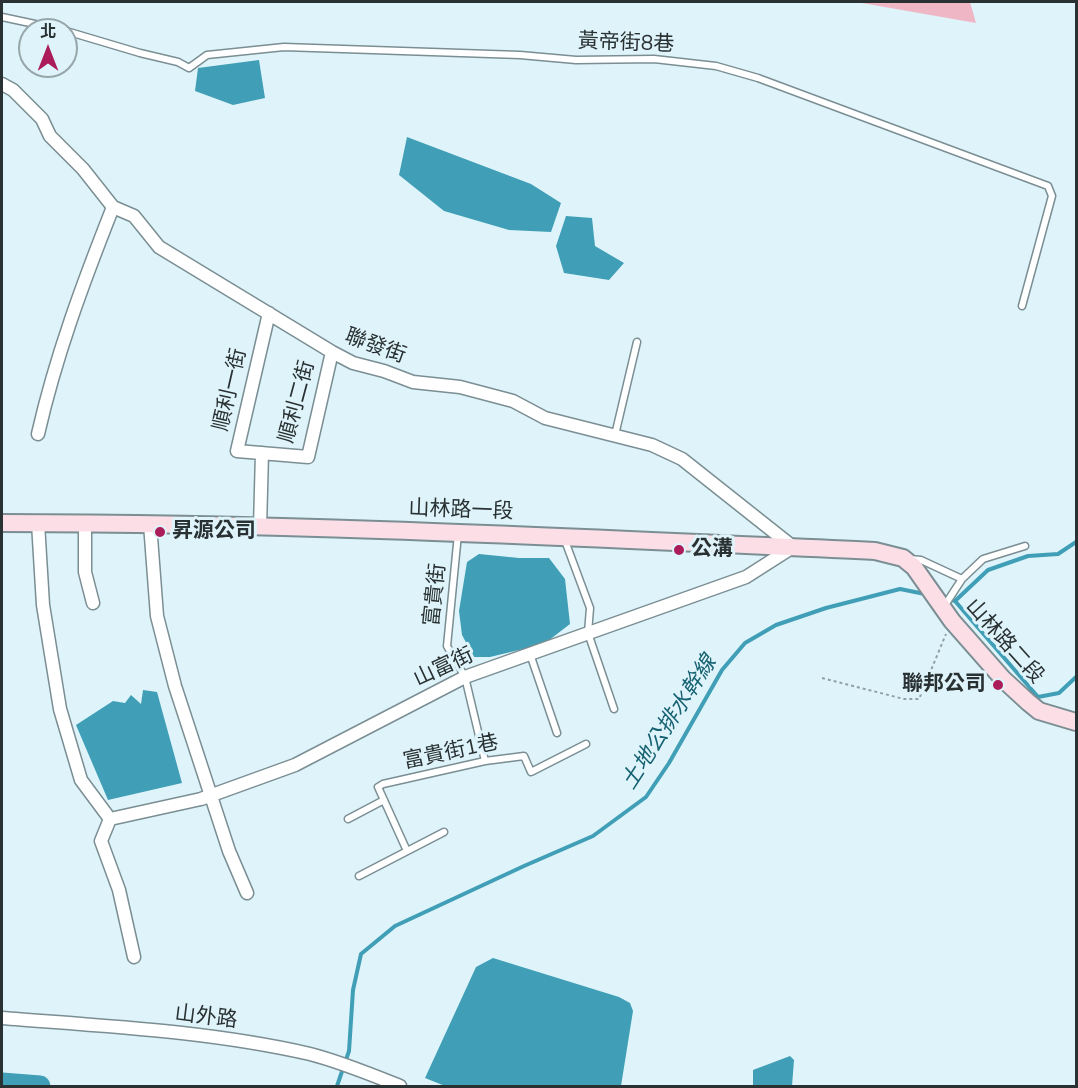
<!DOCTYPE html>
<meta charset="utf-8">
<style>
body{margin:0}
#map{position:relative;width:1078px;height:1088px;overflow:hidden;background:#dff4fa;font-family:"Nunito Sans","Noto Sans TC",sans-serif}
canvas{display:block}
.frame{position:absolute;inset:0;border:3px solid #293133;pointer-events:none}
.north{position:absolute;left:18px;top:18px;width:60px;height:60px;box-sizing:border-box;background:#dff4fa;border:2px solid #96a6aa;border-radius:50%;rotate:0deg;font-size:16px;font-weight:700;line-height:24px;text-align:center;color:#293133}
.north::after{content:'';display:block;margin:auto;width:21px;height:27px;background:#aa1c5a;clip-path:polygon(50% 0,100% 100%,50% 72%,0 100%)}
</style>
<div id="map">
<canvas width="1078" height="1088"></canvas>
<div class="frame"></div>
<div class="north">北</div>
</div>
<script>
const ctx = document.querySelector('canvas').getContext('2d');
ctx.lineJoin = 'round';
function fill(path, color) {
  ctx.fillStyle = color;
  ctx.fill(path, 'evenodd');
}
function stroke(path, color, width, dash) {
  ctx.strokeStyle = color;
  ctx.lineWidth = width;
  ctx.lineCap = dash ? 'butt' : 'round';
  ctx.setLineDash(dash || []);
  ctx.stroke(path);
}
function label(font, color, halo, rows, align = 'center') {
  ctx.font = font + ' "Nunito Sans","Noto Sans TC",sans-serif';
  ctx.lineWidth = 6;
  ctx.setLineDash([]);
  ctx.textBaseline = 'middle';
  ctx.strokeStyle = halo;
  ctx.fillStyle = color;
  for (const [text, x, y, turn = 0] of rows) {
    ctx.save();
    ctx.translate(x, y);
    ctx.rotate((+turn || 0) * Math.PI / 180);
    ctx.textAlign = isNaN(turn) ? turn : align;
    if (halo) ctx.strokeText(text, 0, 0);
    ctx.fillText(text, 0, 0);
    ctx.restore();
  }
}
const green = new Path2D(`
 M856,2h114l6,21z`);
const water = new Path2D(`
 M259,60l6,38 -32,7 -38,-14 3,-23z
 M407,137l124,47 30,19 -10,29 -42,-2 -65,-19 -45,-36z
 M566,216l26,2 3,28 29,17 -15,17 -45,-7 -8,-27z
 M479,554l40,4h30l16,21 5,45 -26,20 -54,13h-16l-12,-22 -3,-24 8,-49z
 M143,690l14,2 25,91 -74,17 -32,-75 37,-24 12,2 6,-8 10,9z
 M493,958l126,39 11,6 3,8 -12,75h-176l-20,-8 51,-111z
 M790,1056l4,4 -2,26h-39v-16z`);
const stream = new Path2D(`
 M947,599l8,2 83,96 21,-4 17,-16
 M955,601l33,-31 40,-14 30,-2 18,-12
 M337,1086l12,-35 4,-61 8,-36 34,-28 129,-60 69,-30 53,-39 23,-34 53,-93 23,-27 31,-18 50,-17 74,-19 25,5`);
const river = new Path2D(`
 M2,1083l38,3`);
const path = new Path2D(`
 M822,678l82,21h15l27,-65`);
const service = new Path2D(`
 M2,17l61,13
 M66,31l74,22 38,9 11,6 18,-13 77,-8 236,8 56,5 78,-1 62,7 42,12 290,108 4,10 -30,110
 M615,435l22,-93
 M458,534l-11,112 18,31 20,84
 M564,538l26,70 -2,25 26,76
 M910,559l11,1 41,19
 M945,605l17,-26 21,-20 42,-13
 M530,654l27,79
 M348,819l36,-19
 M407,851l-29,-64 5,-3 102,-23 39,-5 7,16 55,-28
 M359,876l85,-44`);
const minor = new Path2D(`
 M2,84l11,6 29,29 8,17 33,33 30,38 21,9 25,31 173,105 21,11 31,8 29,11 47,5 53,14 32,17 107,27 30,14 111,88 -47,30 -281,100 -170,88 -94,34 -91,20
 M269,313l-32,138 71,6 24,-105
 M38,434c18,-79 45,-151 75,-227
 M38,523l5,82 17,104 21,71 29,39 -9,22 18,49 15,67
 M85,523v49l8,31
 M150,524l7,92 18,70 54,165 18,42
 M260,527l2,-74
 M2,1018c102,8 207,13 308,36 31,8 60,20 90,32`);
const secondary = new Path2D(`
 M2,523c291,0 582,15 873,28l28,7 11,9 38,54 51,58 25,23 11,9 37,11`);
const markers = [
 [160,532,6,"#aa1c5a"],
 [679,550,6,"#aa1c5a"],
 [998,685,6,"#aa1c5a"]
];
const streetNames = [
 ["黃帝街8巷",626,44,2],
 ["聯發街",375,347,20],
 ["順利一街",231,390,-77],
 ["順利二街",298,402,-75],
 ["山林路一段",461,511,2],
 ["富貴街",436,595,-84],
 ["山林路二段",1004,642,48],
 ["山富街",444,668,-25],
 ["富貴街1巷",451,753,-12],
 ["山外路",206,1018,7]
];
const poiNames = [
 ["昇源公司",172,532],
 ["公溝",691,550],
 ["聯邦公司",986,685,"right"]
];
const waterNames = [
 ["土地公排水幹線",670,723,-57]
];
fill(green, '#efb6c5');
fill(water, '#409fb6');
stroke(stream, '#409fb6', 4);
stroke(river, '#409fb6', 21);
stroke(service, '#7a8e93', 9);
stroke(minor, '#7a8e93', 15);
stroke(secondary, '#7a8e93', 20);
stroke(path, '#91a0a5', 2, [3, 3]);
stroke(service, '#fff', 6);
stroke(minor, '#fff', 12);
stroke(secondary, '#fbdee6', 16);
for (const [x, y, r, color] of markers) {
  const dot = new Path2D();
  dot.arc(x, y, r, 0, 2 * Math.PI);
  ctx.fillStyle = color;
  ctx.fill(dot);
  stroke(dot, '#dff4fa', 2);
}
label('21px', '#293133', '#dff4fa', streetNames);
label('bold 21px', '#293133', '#dff4fa', poiNames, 'left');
label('italic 22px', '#166273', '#dff4fa', waterNames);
</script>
